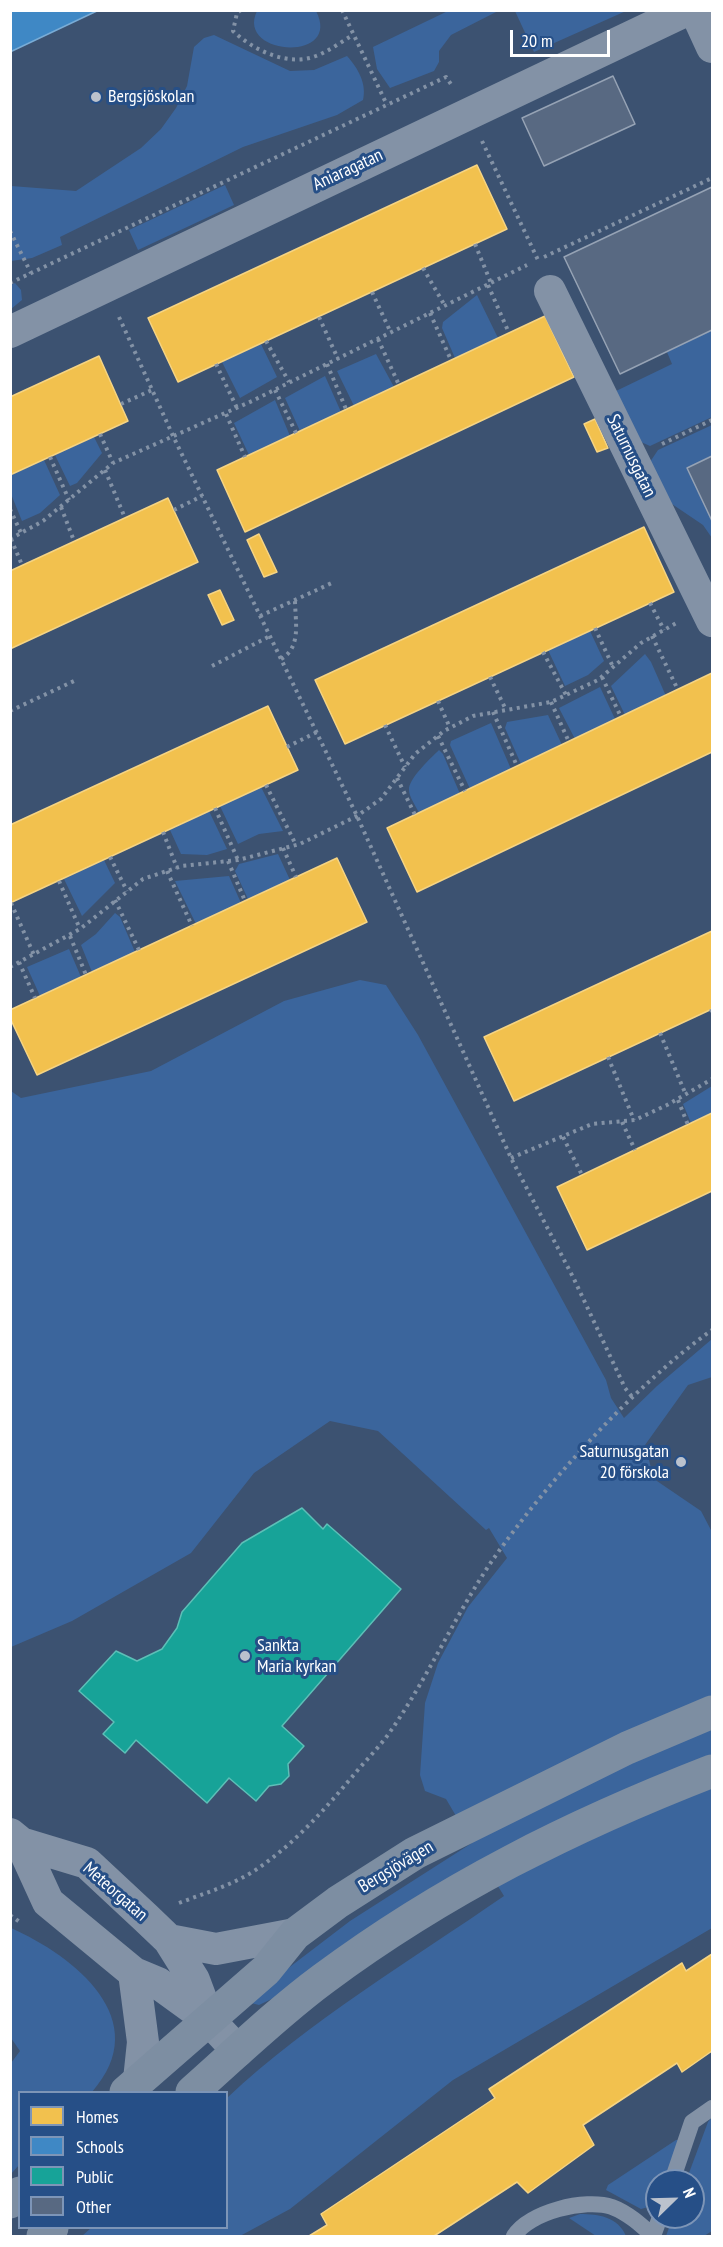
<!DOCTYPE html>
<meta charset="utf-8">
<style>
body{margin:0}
#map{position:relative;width:723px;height:2247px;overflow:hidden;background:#3c5271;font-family:"PT Sans Narrow",sans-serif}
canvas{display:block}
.frame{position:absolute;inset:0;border:12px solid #fff;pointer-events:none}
.legend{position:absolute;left:18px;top:2091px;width:210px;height:138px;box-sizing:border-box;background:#264f87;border:2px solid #7d95b7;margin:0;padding:8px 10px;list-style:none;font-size:18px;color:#fff}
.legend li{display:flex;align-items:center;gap:12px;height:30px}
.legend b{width:30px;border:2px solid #7d95b7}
.north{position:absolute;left:645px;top:2169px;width:60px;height:60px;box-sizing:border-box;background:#264f87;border:2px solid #7d95b7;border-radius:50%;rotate:67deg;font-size:16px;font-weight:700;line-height:24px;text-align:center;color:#fff}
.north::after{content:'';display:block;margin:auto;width:21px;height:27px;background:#bbc2cd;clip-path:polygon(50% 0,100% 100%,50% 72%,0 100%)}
.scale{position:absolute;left:510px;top:30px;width:100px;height:27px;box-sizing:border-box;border:3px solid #fff;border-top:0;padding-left:8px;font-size:18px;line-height:21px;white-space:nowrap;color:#fff;-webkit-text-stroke:4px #264f87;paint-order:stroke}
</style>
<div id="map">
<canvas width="723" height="2247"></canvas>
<div class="frame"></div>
<ul class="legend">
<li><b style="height:16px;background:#f2c14e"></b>Homes</li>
<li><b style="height:16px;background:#3f88c5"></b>Schools</li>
<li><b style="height:16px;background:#17a398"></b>Public</li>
<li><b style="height:16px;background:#586982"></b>Other</li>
</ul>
<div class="north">N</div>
<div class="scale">20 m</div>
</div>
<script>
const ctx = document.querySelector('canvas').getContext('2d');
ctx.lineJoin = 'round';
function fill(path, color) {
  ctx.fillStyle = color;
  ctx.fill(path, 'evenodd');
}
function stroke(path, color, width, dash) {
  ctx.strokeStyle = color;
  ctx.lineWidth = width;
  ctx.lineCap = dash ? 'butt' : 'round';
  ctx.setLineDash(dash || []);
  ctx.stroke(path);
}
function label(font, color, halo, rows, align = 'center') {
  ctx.font = font + ' "PT Sans Narrow",sans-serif';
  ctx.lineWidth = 6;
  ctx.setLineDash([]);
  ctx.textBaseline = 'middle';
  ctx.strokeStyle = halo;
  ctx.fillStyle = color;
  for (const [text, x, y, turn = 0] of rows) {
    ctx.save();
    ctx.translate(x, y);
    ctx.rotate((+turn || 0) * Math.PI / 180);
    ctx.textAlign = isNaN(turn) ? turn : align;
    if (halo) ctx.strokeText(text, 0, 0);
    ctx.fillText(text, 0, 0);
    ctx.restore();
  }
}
const green = new Path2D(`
 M450,10l48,1 -47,24 -12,16v11l-5,9 -44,17 -13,-19 -4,-22z
 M257,11h59c27,52 -81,45 -59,0z
 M515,11h111l-92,41z
 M214,35l76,36 24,-1 33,-14c11,12 20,28 16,44l-26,15 -94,32 -183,90 2,8 -30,13 -21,3v-75l65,5 65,-43 20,-19 15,-21 11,-22 7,-39 10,-9z
 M225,185l9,20 -96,45 -9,-20z
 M15,283l6,7 1,10 -11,9v-24z
 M477,295l21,43 -43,20 -13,-30 1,-6z
 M712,330v87l-62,29 -9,-4 -25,-51 56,-27 -5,-12z
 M261,344l16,33 -37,21 -18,-36z
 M376,354l18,33 -40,19 -17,-35z
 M325,376l16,36 -41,19 -15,-33z
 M275,400l15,36 -41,19 -15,-32z
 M712,425v31l-25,12 25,53v17l-9,-13 -34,-23 -19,-40 8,-12z
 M94,437l8,16 -25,30 -7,3 -15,-31z
 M44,460l16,35 -20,18 -18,8 -11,-27v-19z
 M590,631l14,30 -16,14 -23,11 -17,-36z
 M645,654l6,8 15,34 -41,19 -14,-29z
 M600,687l15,32 -40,20 -16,-31z
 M548,715l14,30 -41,19 -16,-36 2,-6z
 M491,723l20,46 -41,20 -20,-44 1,-4z
 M439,750l4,4 17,40 -41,19c-3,-7 -10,-16 -10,-23 -1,-11 22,-32 30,-40z
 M261,787l22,44 -24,3 -21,10 -18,-38z
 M209,811l18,38 -20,6 -26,-1 -11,-24z
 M278,854l12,26 -42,19 -13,-28 4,-7z
 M104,860l11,23 -33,33 -18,-37z
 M229,876l12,27 -45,21 -21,-43z
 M115,913l5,4 15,35 -43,20 -11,-27 15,-11z
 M69,949l12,28 -41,19 -13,-29z
 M360,980l26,5 32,50 188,345 5,18 13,20 33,-32 55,-47v38l-24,8 -43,60 9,34 47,32 11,21v396l-259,152 -163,129 -50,27h-158l9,-8h135l1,-130c83,-78 183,-137 277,-202l-22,-36 -202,135 -21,10 -8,-2 6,-11 93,-71 122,-78 -26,-44 -21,-8 -5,-16 5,-72 13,-40 30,-56 39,-49 -18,-30 -3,2 -108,-99 -48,-10 -76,52 -63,80 -119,68 -61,26v-556l10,7 130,-27 133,-70z
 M712,1086v27l-21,10 -8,-19z
 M11,1928c63,28 145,92 81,164h-72l-1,73 -8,9v-111l9,-12 -9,-13z
 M712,2117v114l-8,5h-38l7,-19h20v-36h-7l22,-59z
 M676,2140h3l-14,41h-8l-2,24 -14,4 -35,-19 2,-5z
 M580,2214c19,0 38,3 46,22h-30l-27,-18z`);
const homes = new Path2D(`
 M477,165l30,64 -329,153 -30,-64z
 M545,316l29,61 -329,155 -28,-62z
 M99,356l29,65 -118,54v-78z
 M595,419l13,29 -11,4 -13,-28z
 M168,498l30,64 -188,87v-78z
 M644,527l30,65 -329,152 -30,-64z
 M259,534l18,38 -13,5 -17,-37z
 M220,590l14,30 -12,5 -14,-30z
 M712,673v79l-295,140 -30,-64z
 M268,706l30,64 -288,133v-78z
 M337,858l30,64 -330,153 -27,-57v-8z
 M712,931v78l-198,92 -30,-64z
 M712,1113v78l-125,59 -30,-63z
 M712,1954v97l-30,21 -5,-9 -94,62 11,20 -66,48 -11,-11 -83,54h-125l18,-11 -6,-11 174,-116 -6,-9 193,-126 4,8z`);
const schools = new Path2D(`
 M10,10h89l-89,42z`);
const public = new Path2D(`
 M302,1508l21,21 4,-5 74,65 -119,137 22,20 -16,18 1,12 -8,8 -12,2 -13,15 -27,-23 -22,25 -71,-63 -11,13 -22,-19 11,-12 -35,-31 37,-40 21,10 25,-12 15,-21 5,-16 60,-69z`);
const building = new Path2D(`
 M613,76l22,48 -91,42 -22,-48z
 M712,187v143l-92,44 -56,-117z
 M712,456v65l-25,-53z`);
const path = new Path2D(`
 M241,10l-4,3 -4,18c20,19 55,36 83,25 13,-5 25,-14 37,-21
 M342,10l45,95
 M482,141l56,119
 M10,231l21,42
 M475,244l16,39
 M544,257l168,-79
 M423,268l22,38
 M10,283l436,-206 7,10
 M488,285l21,48
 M372,292l19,41
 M430,313l21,47
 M119,317l55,121 183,378 154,342 63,121 51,109 8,10
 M319,317l19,42
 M378,339l21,46
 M266,341l23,41
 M216,364l21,44
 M327,364l19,45
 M275,390l21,43
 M121,404l31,-14
 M226,414l19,43
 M100,434l13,29
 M662,444l50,-24
 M50,457l19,43
 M105,470l20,48
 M61,507l13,34
 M10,509l11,24
 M174,510l28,-14
 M10,539l33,-18 70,-58 139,-62 275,-136
 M11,539l11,26
 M650,603l14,27
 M260,616l74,-34
 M595,628l18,39
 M652,636l26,54
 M543,652l23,43
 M281,659c21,-12 14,-38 14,-59
 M212,666l58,-30
 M490,677l16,33
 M602,677l19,40
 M438,701l12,27
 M551,702l18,40
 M10,711l64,-30
 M493,712l24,54
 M385,725l20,42
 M438,736l27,55
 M287,747l30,-15
 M397,778l18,37
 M266,785l30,60
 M215,808l23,52
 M163,832l14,36
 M283,848l13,29
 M110,857l17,34
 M228,861l17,40
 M167,871l25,55
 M59,881l21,48
 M115,900l24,50
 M11,903l23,52
 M70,936l16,39
 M19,962l16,36
 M10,967l70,-38 63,-50 39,-13 56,-6 62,-16 57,-28 24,-17 34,-45 29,-23 29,-15 78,-14 47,-22 43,-37 37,-21
 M711,1009l1,3
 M660,1033l26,62
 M608,1057l26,63
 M678,1100l10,25
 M622,1122l13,28
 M563,1137l19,38
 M511,1158l81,-34 43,-4 32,-15 45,-26
 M179,1903c26,-10 51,-17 75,-32 41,-27 72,-63 103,-100 12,-14 25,-27 35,-42 38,-55 64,-116 102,-171 54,-77 142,-174 218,-228
 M10,1915l11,8`);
const lane = new Path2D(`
 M672,2181l20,-59 20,-14
 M514,2236c15,-24 71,-38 98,-29 16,6 29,18 41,29l7,-19`);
const street = new Path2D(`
 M695,10l17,37
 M550,291l162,330
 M10,332l677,-322
 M10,1834l11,9 27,59 86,71 24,10 51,37 29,31
 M21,1843l66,20 59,55 23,22 25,40 15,40
 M169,1940l47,9 79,-15
 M134,1973l9,69 -4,38`);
const secondary = new Path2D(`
 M126,2092l140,-122 29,-36 43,-32 77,-49 212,-105 85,-36
 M192,2092c43,-38 85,-79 131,-113 121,-90 250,-154 389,-208
 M10,2202l10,-9
 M43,2236l9,-8`);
const markers = [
 [96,97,6,"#bbc2cd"],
 [681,1462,6,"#bbc2cd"],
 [245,1656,6,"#bbc2cd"]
];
const poiNames = [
 ["Bergsjöskolan",108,97],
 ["Saturnusgatan",669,1452,"right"],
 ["20 förskola",669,1473,"right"],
 ["Sankta",257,1646],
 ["Maria kyrkan",257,1667]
];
const streetNames = [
 ["Aniaragatan",348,170,-25],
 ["Saturnusgatan",631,456,64],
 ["Bergsjövägen",396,1867,-31],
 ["Meteorgatan",115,1892,41]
];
fill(green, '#3b659c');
fill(homes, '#f2c14e');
stroke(homes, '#f6d483', 1.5);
fill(schools, '#3f88c5');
stroke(schools, '#79acd6', 1.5);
fill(public, '#17a398');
stroke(public, '#5dbfb7', 1.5);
fill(building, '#586982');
stroke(building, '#96a3b5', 1.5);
stroke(path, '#8392a6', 4, [3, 4.5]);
stroke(lane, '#8392a6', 16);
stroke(street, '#8392a6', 32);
stroke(secondary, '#7d8ea2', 33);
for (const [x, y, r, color] of markers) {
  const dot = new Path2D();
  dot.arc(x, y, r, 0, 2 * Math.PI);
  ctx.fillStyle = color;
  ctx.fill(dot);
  stroke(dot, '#264f87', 2);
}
label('18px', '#fff', '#264f87', poiNames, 'left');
label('18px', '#fff', '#264f87', streetNames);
</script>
